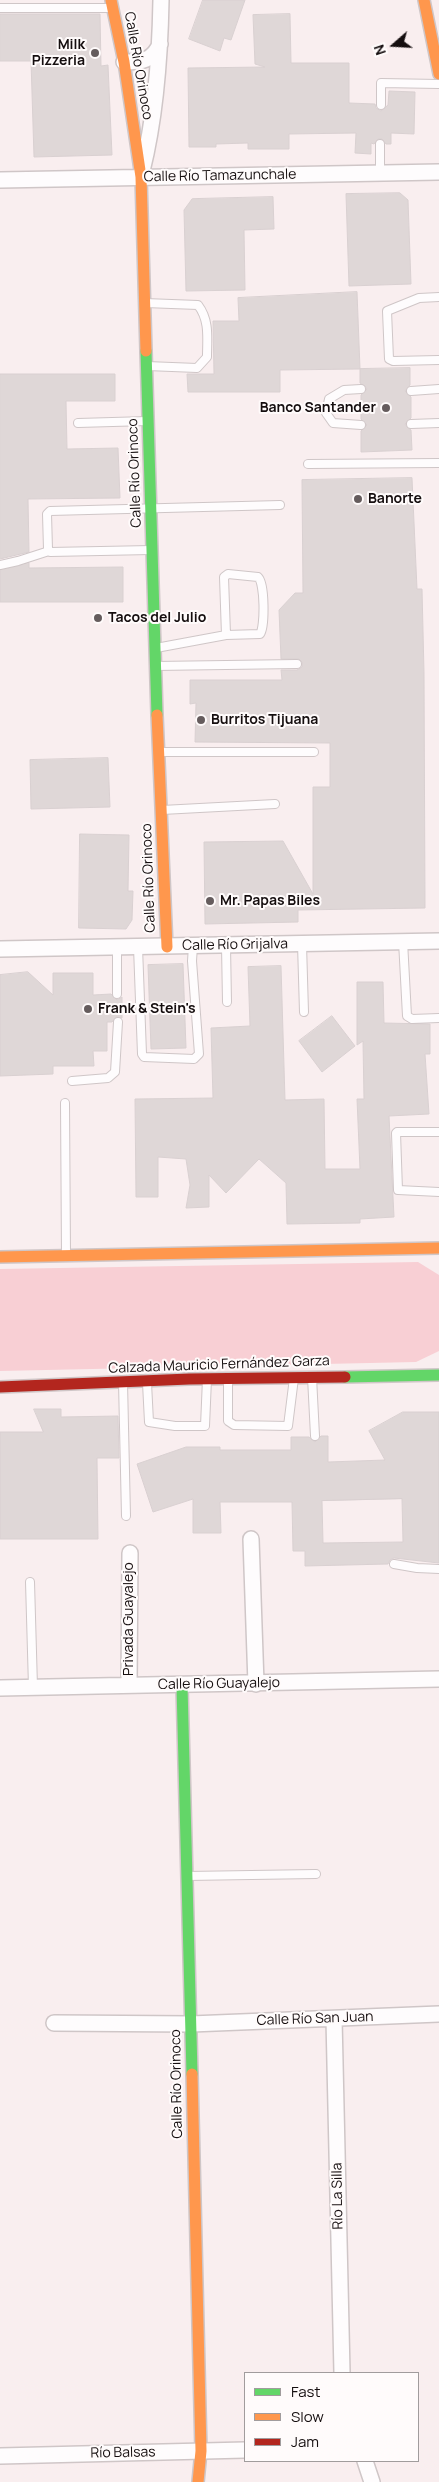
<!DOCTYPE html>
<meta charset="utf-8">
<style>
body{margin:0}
#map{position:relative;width:439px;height:2482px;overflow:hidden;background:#f9eeef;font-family:Manrope,sans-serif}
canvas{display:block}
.legend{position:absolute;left:244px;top:2372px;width:175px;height:90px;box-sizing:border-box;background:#fffbfb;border:1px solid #a19c9d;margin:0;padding:6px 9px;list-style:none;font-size:15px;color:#150e0f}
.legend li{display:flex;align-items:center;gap:10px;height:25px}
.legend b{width:25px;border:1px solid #a19c9d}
.north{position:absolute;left:369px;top:20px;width:50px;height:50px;-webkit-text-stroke:4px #fffbfb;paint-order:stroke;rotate:251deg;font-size:14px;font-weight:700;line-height:20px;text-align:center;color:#150e0f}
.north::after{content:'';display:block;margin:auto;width:18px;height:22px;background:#150e0f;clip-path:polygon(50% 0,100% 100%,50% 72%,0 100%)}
</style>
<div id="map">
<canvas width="439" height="2482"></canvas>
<ul class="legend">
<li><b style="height:6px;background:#63d668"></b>Fast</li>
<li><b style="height:6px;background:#ff974d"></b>Slow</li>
<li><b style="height:6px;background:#b3261e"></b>Jam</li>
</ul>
<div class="north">N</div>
</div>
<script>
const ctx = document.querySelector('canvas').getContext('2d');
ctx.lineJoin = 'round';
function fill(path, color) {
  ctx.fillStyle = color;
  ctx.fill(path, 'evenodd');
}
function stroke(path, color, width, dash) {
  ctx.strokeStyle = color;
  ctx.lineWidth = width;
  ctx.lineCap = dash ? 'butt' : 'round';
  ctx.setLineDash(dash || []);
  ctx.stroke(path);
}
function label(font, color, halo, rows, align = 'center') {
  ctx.font = font + ' Manrope,sans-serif';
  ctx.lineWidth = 4;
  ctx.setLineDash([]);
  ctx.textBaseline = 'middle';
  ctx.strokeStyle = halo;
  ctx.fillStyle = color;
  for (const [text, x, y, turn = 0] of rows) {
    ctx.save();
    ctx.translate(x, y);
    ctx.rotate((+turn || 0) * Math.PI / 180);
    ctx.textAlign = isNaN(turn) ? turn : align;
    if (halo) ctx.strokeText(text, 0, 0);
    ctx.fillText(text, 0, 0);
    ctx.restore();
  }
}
const green = new Path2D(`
 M418,1262l21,13v76l-23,11 -416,9v-102z`);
const building = new Path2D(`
 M203,0h42l-14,40 -7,-2 -4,13 -31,-12z
 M0,14h100l1,52 7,-1 4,90 -78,2 -3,-96h-31z
 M290,14l1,49h58v40l26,1 1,4 5,3 7,-6 1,-14 26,1 -1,42 -23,-1v11h-5l-4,-5h-4l-4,5 -3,-1v11l-16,-1 1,-20 -67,1v15h-41v-6l-32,1v3h-27l-1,-79 77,-1 -10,-3 -2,-49z
 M400,193l8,7 3,84 -62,2 -3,-92z
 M273,197l1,32 -30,1 1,60 -59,1 -2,-81 8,-11z
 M357,292l3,77 -80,1v22h-92l-1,-18h27l-1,-53h26l-1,-23z
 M410,368v17l-5,6 6,6v21l-6,6 2,3 4,3 1,20 -51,2v-21l6,-6 -6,-6v-24l6,-6 -2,-3 -5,-3v-14z
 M0,374h115v27h-49l1,48 51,-1 2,50 -92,1 1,53 -29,7z
 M412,478l5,111h5l2,84 1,235 -127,2v12l-93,2 -1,-82 79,-1 30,53v-107h17v-44l-135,-1 1,-39 -6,1v-24h92l-1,-10h16l5,-3v-5l-3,-3h-18l-2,-49 16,-17h8l-1,-113z
 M29,563v5l94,-1v35h-123v-32z
 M108,758l2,49 -79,2 -1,-49z
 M80,834l49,1 -1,56h5l-1,29 -6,9 -47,-1z
 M183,964l3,84 -35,1 -3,-84z
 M281,966l4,134 39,-1 1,70h35l-3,-70h7l-1,-58 -6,4v-63h26l1,41 46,1v30h-5l4,60 -40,2 5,101 -34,2v4l-73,1 -1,-41 -27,-24 -33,34 -17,-18v32l-23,1 4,-23 -4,-26 -28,-2v40h-22l-1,-98 78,-1 -2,-70 39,-2 -2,-59z
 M28,972l25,23v-22h40v22l18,-1 6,6 5,-3v21l-6,-1 -4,5h-5v29h-14l1,15h-41v8l-53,2v-101z
 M332,1016l23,30 -33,26 -23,-31z
 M34,1409h27v8l57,-1 1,42h-22l1,81h-98v-107h43z
 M403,1412h36v151l-45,-5 -4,2 -2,4 -83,2v-15h-12l-1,-49h-72l1,31h-28v-34l-40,13 -16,-48 49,-17h34v3h71v-13h18l6,5 6,-6h7v26l57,-2 -16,-29zM402,1499l1,43 -80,1 -1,-42z`);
const lane = new Path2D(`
 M0,8h110
 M381,105v-22l58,1
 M380,144v30
 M439,297l-20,1 -32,13 2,48 4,2 46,-1
 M145,303l53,2c12,16 9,33 9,52l-10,11 -50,-2
 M361,389l-17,1 -15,9 -3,14 7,10 28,2
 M411,391l28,-2
 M78,423l69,-2
 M411,424l28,-1
 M308,464l131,-1
 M151,550l-101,2 -2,-3 -1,-35 3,-3 230,-6
 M0,565l18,-4 31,-10
 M156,648l70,-13 34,-1c5,-7 5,-51 -2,-57l-30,-3 -4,3 2,58
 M155,666l142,-2
 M161,752h153
 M162,810l113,-6
 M403,941l4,75 5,3 27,-1
 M302,944l2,68
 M226,946l1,56
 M138,947l4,107 2,3 50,2 5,-5 -7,-93 1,-15
 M117,948v46
 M72,1081l36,-3 7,-6 3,-50
 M65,1103l1,152
 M439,1132h-42l-1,1 2,57 41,2
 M312,1377l3,59
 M228,1379v42l6,4 54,1 6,-48
 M123,1382l3,134
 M147,1383l2,39 26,4h30l2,-47
 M394,1564l23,4 22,1
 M30,1582l3,105
 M187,1876l129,-2`);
const street = new Path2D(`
 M124,62c17,0 29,-1 36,-18
 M142,171c14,-56 18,-114 19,-171
 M0,180l439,-8
 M0,949l439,-8
 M251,1539l5,145
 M129,1685l1,-132
 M0,1688l439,-9
 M334,2019l8,354
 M54,2023l137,1 248,-10
 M0,2456l245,-6
 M365,2461l7,21`);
const fast = new Path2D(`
 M146,351l11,364
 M345,1377l94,-2
 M182,1686l10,388`);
const slow = new Path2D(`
 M111,0l13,62 17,115 5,174
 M424,0l15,74
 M157,715l10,232
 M0,1257l439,-9
 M192,2074l9,377 -3,31`);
const jam = new Path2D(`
 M0,1387l189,-8 156,-2`);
const markers = [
 [95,53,5,"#655c5d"],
 [386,408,5,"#655c5d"],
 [358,499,5,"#655c5d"],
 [98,618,5,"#655c5d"],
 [201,720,5,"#655c5d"],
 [210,901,5,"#655c5d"],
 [88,1009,5,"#655c5d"]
];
const poiNames = [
 ["Milk",85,45,"right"],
 ["Pizzeria",85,61,"right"],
 ["Banco Santander",376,408,"right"],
 ["Banorte",368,499],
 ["Tacos del Julio",108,618],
 ["Burritos Tijuana",211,720],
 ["Mr. Papas Biles",220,901],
 ["Frank & Stein's",98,1009]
];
const streetNames = [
 ["Calle Río Orinoco",138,66,80],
 ["Calle Río Tamazunchale",220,176,-1],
 ["Calle Río Orinoco",135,473,-92],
 ["Calle Río Orinoco",149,878,-92],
 ["Calle Río Grijalva",235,945,-1],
 ["Calzada Mauricio Fernández Garza",219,1365,-2],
 ["Privada Guayalejo",129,1619,-90],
 ["Calle Río Guayalejo",219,1684,-1],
 ["Calle Río San Juan",315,2019,-2],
 ["Calle Río Orinoco",177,2084,-91],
 ["Río La Silla",338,2196,-91],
 ["Río Balsas",123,2453,-1]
];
fill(green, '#f8cfd4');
fill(building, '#dfd7d7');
stroke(building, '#d9d0d1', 1);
stroke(lane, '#cfc6c7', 10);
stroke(street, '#cfc6c7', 18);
stroke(fast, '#cfc6c7', 14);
stroke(slow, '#cfc6c7', 14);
stroke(jam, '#cfc6c7', 14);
stroke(lane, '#fefcfd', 8);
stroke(street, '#fefcfd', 15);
stroke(fast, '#63d668', 11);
stroke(slow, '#ff974d', 11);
stroke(jam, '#b3261e', 11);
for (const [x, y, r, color] of markers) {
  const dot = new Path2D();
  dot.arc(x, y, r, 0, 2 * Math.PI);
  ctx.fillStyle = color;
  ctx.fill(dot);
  stroke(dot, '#fffbfb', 2);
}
label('bold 14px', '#150e0f', '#fffbfb', poiNames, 'left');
label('14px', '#150e0f', '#fffbfb', streetNames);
</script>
